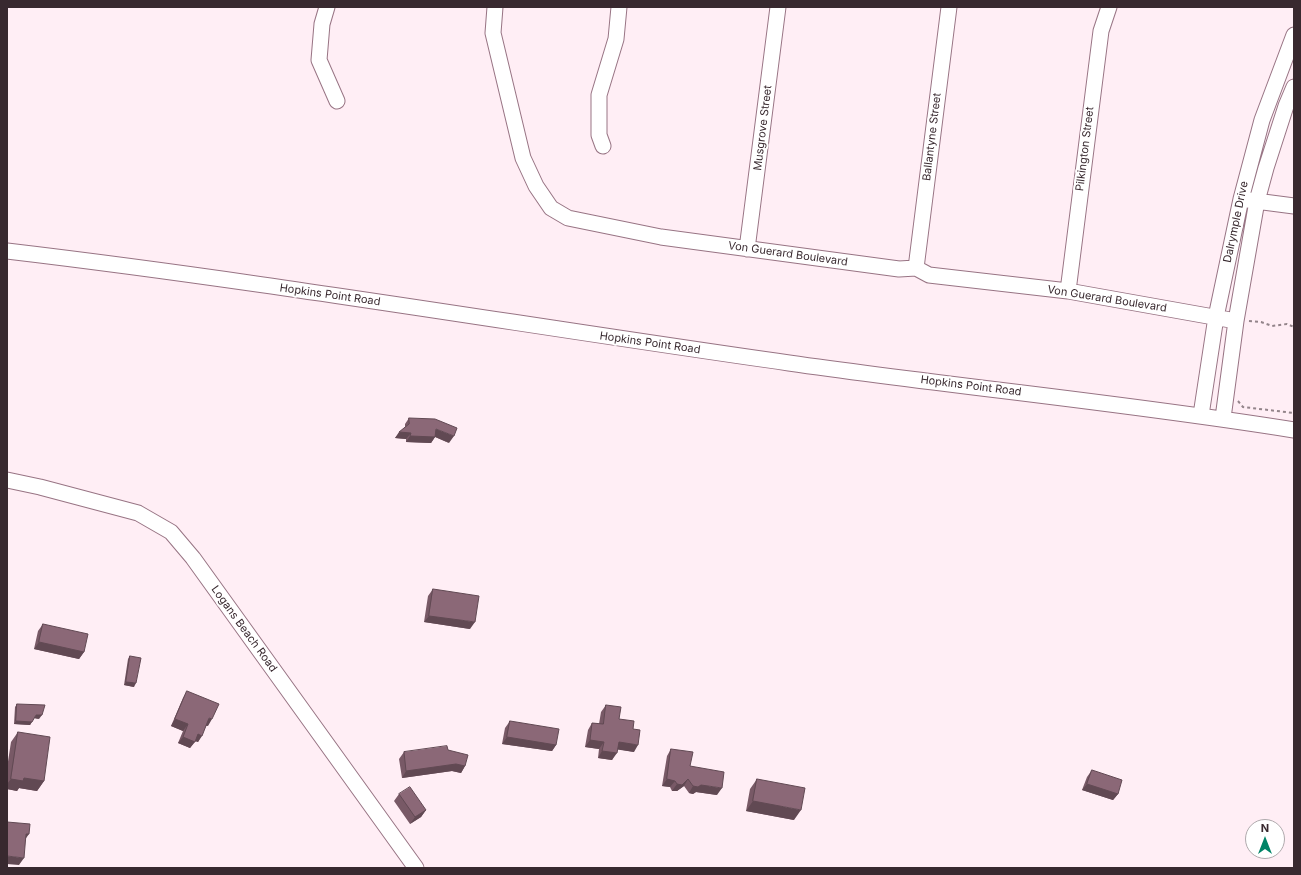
<!DOCTYPE html>
<style>
body{margin:0}
#map{position:relative;width:1301px;height:875px;overflow:hidden;background:#ffeef5;font-family:Inter,sans-serif}
canvas{display:block}
.frame{position:absolute;inset:0;border:8px solid #38292f;pointer-events:none}
.north{position:absolute;left:1245px;top:819px;width:40px;height:40px;box-sizing:border-box;background:#fff;border:1px solid #afa9ac;border-radius:50%;rotate:0deg;font-size:11px;font-weight:700;line-height:16px;text-align:center;color:#38292f}
.north::after{content:'';display:block;margin:auto;width:14px;height:18px;background:#008467;clip-path:polygon(50% 0,100% 100%,50% 72%,0 100%)}
</style>
<div id="map">
<canvas width="1301" height="875"></canvas>
<div class="frame"></div>
<div class="north">N</div>
</div>
<script>
const ctx = document.querySelector('canvas').getContext('2d');
ctx.lineJoin = 'round';
function stroke(path, color, width, dash) {
  ctx.strokeStyle = color;
  ctx.lineWidth = width;
  ctx.lineCap = dash ? 'butt' : 'round';
  ctx.setLineDash(dash || []);
  ctx.stroke(path);
}
function fill(path, color) {
  ctx.fillStyle = color;
  ctx.fill(path, 'evenodd');
}
function label(font, color, halo, rows, align = 'center') {
  ctx.font = font + ' Inter,sans-serif';
  ctx.lineWidth = 4;
  ctx.setLineDash([]);
  ctx.textBaseline = 'middle';
  ctx.strokeStyle = halo;
  ctx.fillStyle = color;
  for (const [text, x, y, turn = 0] of rows) {
    ctx.save();
    ctx.translate(x, y);
    ctx.rotate((+turn || 0) * Math.PI / 180);
    ctx.textAlign = isNaN(turn) ? turn : align;
    if (halo) ctx.strokeText(text, 0, 0);
    ctx.fillText(text, 0, 0);
    ctx.restore();
  }
}
const path = new Path2D(`
 M1249,321l12,1 11,4 15,-2 7,3
 M1238,401l5,6 51,6`);
const minor = new Path2D(`
 M327,7l-5,17 -3,36 18,41
 M495,7l-2,26 30,125 13,28 15,22 17,10 93,19 238,32 17,-1 13,7 139,16 168,30
 M603,146l-4,-11v-40l17,-56 3,-32
 M1248,200l46,6
 M747,249l31,-242
 M7,251c262,31 521,75 782,112 168,24 337,40 505,67
 M916,268l33,-261
 M1068,291l33,-260 8,-24
 M1201,415l15,-98 25,-118 21,-79 32,-85
 M1223,418l13,-97 21,-120 9,-33 20,-62 8,-19
 M7,480l33,7 98,26 33,19 22,26 223,310`);
const wall = new Path2D(`
 M409,418l40,25 -14,-6 -4,6 -25,-1v-3l-11,-1 10,-11v-3z
 M433,589l37,40 -46,-7 4,-26z
 M43,624l41,28 -5,7 -45,-10 4,-18z
 M130,656l4,31 -10,-2 4,-26z
 M187,691l21,35h-2l-8,16 -3,-1 -5,7 -12,-5 5,-12 -12,-5 12,-28z
 M17,704l22,15 -5,-1 -4,7 -16,-1 1,-17z
 M606,705l13,14 14,10 1,23 -17,-3 -5,11 -14,-2 1,-9 -14,-2 3,-17 4,-7 7,1 2,-12z
 M510,721l46,24 -4,6 -50,-7 3,-16z
 M18,732l26,49 -7,10 -18,-3 -2,3 -10,-2v-21l4,-26z
 M671,749l19,17 27,29 -21,-3 -3,2 -4,-1 -5,-7 -7,5h-5l-2,-4 -8,-1 5,-30z
 M448,750l17,16 -4,7 -9,-2 -50,7 -3,-19 5,-7z
 M1092,770l26,24 -5,6 -31,-10 5,-13z
 M757,779l37,41 -48,-9 4,-22z
 M399,794l27,16 -5,7 -11,7 -16,-23z`);
const shadedWall = new Path2D(`
 M436,429l18,7 -5,7 -18,-8z
 M399,432l12,1 -5,6 -11,-1z
 M410,436l25,1 -4,6 -25,-1z
 M429,616l46,6 -5,7 -46,-7z
 M39,642l45,10 -5,7 -45,-10z
 M126,682l10,1 -2,4 -10,-2z
 M36,715h6l-3,4 -5,-1z
 M209,718l3,1 -4,7 -3,-1z
 M175,719l13,5 -5,7 -12,-5z
 M16,721l16,1 -2,3 -16,-1z
 M198,734l4,2 -4,6 -5,-2z
 M183,737l12,5 -5,6 -12,-5z
 M507,737l49,8 -4,6 -50,-7z
 M590,740l14,2 -5,7 -14,-2z
 M619,742l19,3 -4,7 -20,-3z
 M602,751l15,2 -5,7 -14,-2z
 M456,764l9,2 -4,7 -9,-2 -50,7 4,-7z
 M24,778l20,3 -7,10 -18,-3 -2,3 -10,-2v-5l4,-5z
 M667,779l8,2 -5,6 -8,-1z
 M688,779l-4,7 -7,5h-5l5,-7z
 M1087,784l31,10 -5,6 -31,-10z
 M701,785l21,3 -5,7 -21,-3 -3,2 -4,-1 4,-7z
 M753,801l48,9 -7,10 -48,-9z
 M426,810l-5,7 -11,7 5,-7z
 M26,834h3l-5,7z
 M7,856l17,2 -5,7 -12,-1z`);
const building = new Path2D(`
 M409,418l26,1 22,9 -3,8 -18,-7 -1,8 -25,-1 1,-3 -12,-1 10,-8z
 M433,589l46,7 -4,26 -46,-6z
 M43,624l45,10 -4,18 -45,-10z
 M130,656l11,2 -5,25 -10,-1z
 M187,691l32,13 -7,15 -3,-1 -7,18 -4,-2 -3,8 -12,-5 5,-13 -13,-5z
 M17,704l28,1 -3,10h-6l-4,7 -16,-1z
 M606,705l15,2 -2,12 15,2 -1,8 7,1 -2,15 -19,-3 -2,11 -15,-2 2,-9 -14,-2 2,-17 11,1z
 M510,721l49,8 -3,16 -49,-8z
 M18,732l32,5 -6,44 -20,-3 -1,3 -12,-2z
 M447,746l1,4 20,5 -3,11 -9,-2 -50,7 -2,-19z
 M671,749l22,3 -3,14 34,6 -2,16 -21,-3 -3,2 -5,-1 -5,-7 -6,6 -5,-1 -2,-3 -8,-2z
 M1092,770l30,10 -4,14 -31,-10z
 M757,779l48,9 -4,22 -48,-9z
 M410,787l16,23 -11,7 -16,-23z
 M7,822l23,2 -1,10h-3l-2,24 -17,-2z`);
const streetNames = [
 ["Musgrove Street",763,128,-83],
 ["Ballantyne Street",932,137,-83],
 ["Pilkington Street",1085,149,-83],
 ["Dalrymple Drive",1236,222,-78],
 ["Von Guerard Boulevard",788,254,8],
 ["Hopkins Point Road",330,295,8],
 ["Von Guerard Boulevard",1107,299,9],
 ["Hopkins Point Road",650,343,8],
 ["Hopkins Point Road",971,386,7],
 ["Logans Beach Road",244,629,54]
];
stroke(minor, '#987484', 17);
stroke(path, '#93848a', 2, [3, 3]);
stroke(minor, '#fff', 15);
fill(wall, '#785966');
fill(shadedWall, '#614953');
fill(building, '#8b6877');
stroke(building, '#614953', 1);
label('11px', '#38292f', '#fff', streetNames);
</script>
